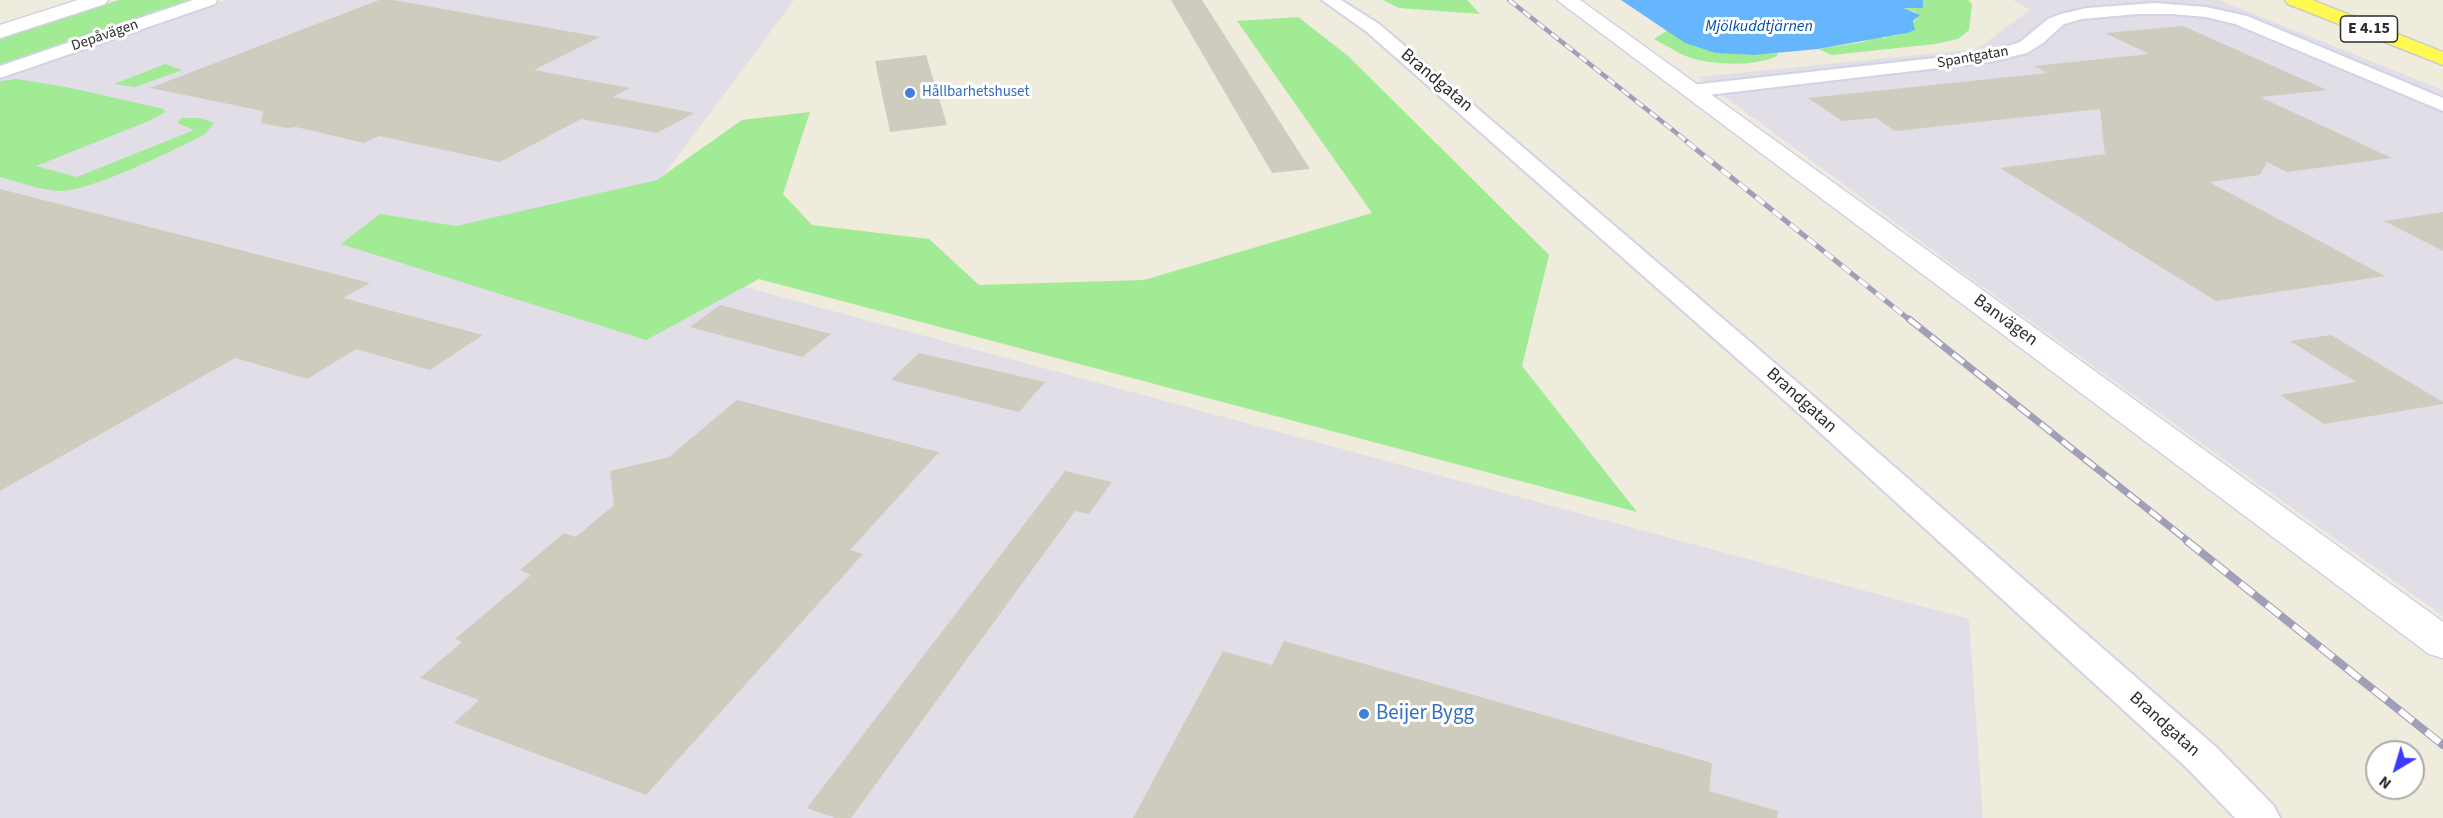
<!DOCTYPE html>
<meta charset="utf-8">
<style>
body{margin:0}
#map{position:relative;width:2443px;height:818px;overflow:hidden;background:#efebdd;font-family:"Source Sans 3",sans-serif}
canvas{display:block}
.north{position:absolute;left:2365px;top:740px;width:60px;height:60px;box-sizing:border-box;background:#fff;border:2px solid #ababab;border-radius:50%;rotate:218deg;font-size:16px;font-weight:700;line-height:24px;text-align:center;color:#2c2c2c}
.north::after{content:'';display:block;margin:auto;width:21px;height:27px;background:#3d3aff;clip-path:polygon(50% 0,100% 100%,50% 72%,0 100%)}
</style>
<div id="map">
<canvas width="2443" height="818"></canvas>
<div class="north">N</div>
</div>
<script>
const ctx = document.querySelector('canvas').getContext('2d');
ctx.lineJoin = 'round';
function fill(path, color) {
  ctx.fillStyle = color;
  ctx.fill(path, 'evenodd');
}
function stroke(path, color, width, dash) {
  ctx.strokeStyle = color;
  ctx.lineWidth = width;
  ctx.lineCap = dash ? 'butt' : 'round';
  ctx.setLineDash(dash || []);
  ctx.stroke(path);
}
function label(font, color, halo, rows, align = 'center') {
  ctx.font = font + ' "Source Sans 3",sans-serif';
  ctx.lineWidth = 6;
  ctx.setLineDash([]);
  ctx.textBaseline = 'middle';
  ctx.strokeStyle = halo;
  ctx.fillStyle = color;
  for (const [text, x, y, turn = 0] of rows) {
    ctx.save();
    ctx.translate(x, y);
    ctx.rotate((+turn || 0) * Math.PI / 180);
    ctx.textAlign = isNaN(turn) ? turn : align;
    if (halo) ctx.strokeText(text, 0, 0);
    ctx.fillText(text, 0, 0);
    ctx.restore();
  }
}
const industrial = new Path2D(`
 M227,0h567l-186,250 1361,369 14,199h-1983v-739z
 M2013,0h206l224,90v526l-471,-337 -274,-202 279,-28 53,-39z`);
const green = new Path2D(`
 M119,0h74l-193,66v-29z
 M1383,0h84l13,14 -81,-6z
 M1923,0h45l4,4 -3,26 -11,9 -23,5 -103,11 -14,-6 46,-7 12,-5 11,1 -2,-2h10l20,-6 -2,-7 4,-5 -1,-6 -12,-4h18z
 M1298,17l49,38 202,200 -27,111 115,146 -878,-233 -113,61 -305,-96 39,-30 76,12 201,-46 85,-60 68,-8 -27,82 29,31 117,14 50,46 165,-5 228,-67 -135,-192z
 M1668,30c33,25 69,26 109,23l1,2c-18,12 -66,10 -87,3 -12,-4 -25,-13 -37,-19z
 M165,64l17,6 -47,17 -21,-3z
 M17,79l54,9 93,21 1,3 -16,9 -113,45 41,11 117,-47 -17,-7 5,-5h18l14,5 -9,11c-31,16 -115,58 -146,57 -20,-1 -40,-9 -59,-14v-96z`);
const water = new Path2D(`
 M1621,0h302v8h-19l16,7 -7,6 2,9 -8,3 -89,16 -64,6 -38,-2 -31,-10z`);
const building = new Path2D(`
 M379,0h14l207,37 -66,33 96,18 -17,9 81,16 -37,20 -76,-14 -81,43 -121,-26 -15,7 -68,-16 -9,1 -26,-5 2,-12 -113,-23z
 M1171,0h31l108,169 -38,4z
 M2183,26l144,64 -67,7 132,61 -105,14 -20,-10 -7,13 -51,7 176,94 -169,25 -216,-133 105,-14 -5,-45 -205,22 -19,-13 -34,3 -34,-23 239,-25 -13,-7 115,-12 -44,-21z
 M926,55l21,70 -57,7 -15,-71z
 M0,189l370,94 -27,15 140,37 -53,35 -74,-21 -49,30 -72,-21 -235,133z
 M2443,212v39l-59,-30z
 M720,305l111,29 -29,23 -112,-30z
 M2331,335l112,67v2l-119,20 -44,-29 76,-13 -66,-41z
 M919,353l126,29 -26,30 -128,-32z
 M737,400l202,52 -89,98 13,4 -217,241 -192,-72 25,-23 -59,-22 42,-36 -7,-3 76,-64 -11,-5 44,-37 12,4 38,-32 -4,-34 59,-14z
 M1065,471l47,11 -23,32 -14,-3 -224,307h-16l-28,-10z
 M1284,641l428,122 -3,28 69,20 -1,7h-644l90,-167 49,14z`);
const street = new Path2D(`
 M193,0h24l-2,4 -215,74v-12z
 M1322,0h19l38,24 433,371 404,352 58,59 6,12h-45l-47,-49 -396,-362 -425,-375z
 M2155,3l51,4 41,9 196,82v13l-208,-87 -29,-7 -34,-3h-34l-56,5 -18,5 -21,19 -16,10 -37,9 -299,35 -7,-2 -3,-4 3,-4 7,-2 299,-33 30,-10 28,-23 13,-5 26,-6z`);
const secondary = new Path2D(`
 M78,0h30l-3,4 -105,34v-13z
 M1557,0h23l863,622v36l-14,-4z`);
const primary = new Path2D(`
 M2285,0h27l131,52v13l-155,-61z`);
const railFar3 = new Path2D(`
 M1509,0l180,143`);
const railFar2 = new Path2D(`
 M1687,142l224,179`);
const railFar1 = new Path2D(`
 M1909,319l280,223`);
const rail = new Path2D(`
 M2187,541l256,204`);
const markers = [
 [910,93,6,"#3f7fe0"],
 [1364,714,6,"#3f7fe0"]
];
const farStreetnames = [
 ["Depåvägen",105,36,-19],
 ["Spantgatan",1973,58,-10]
];
const farShopnames = [
 ["Hållbarhetshuset",922,93]
];
const farWaternames = [
 ["Mjölkuddtjärnen",1759,27]
];
const shields = [
 [2369,29,57]
];
const shieldNames = [
 ["E 4.15",2369,29]
];
const streetNames = [
 ["Brandgatan",1436,81,40],
 ["Banvägen",2005,321,36],
 ["Brandgatan",1801,401,42],
 ["Brandgatan",2164,725,42]
];
const nearShopnames = [
 ["Beijer Bygg",1376,714]
];
fill(industrial, '#e2dee7');
fill(green, '#a0eb94');
fill(water, '#65b6fc');
fill(building, '#ceccbe');
stroke(street, '#d2d2e6', 4);
stroke(secondary, '#d2d2e6', 3);
stroke(primary, '#ccc', 3);
fill(street, '#fff');
fill(secondary, '#fff');
fill(primary, '#fff952');
stroke(railFar3, '#a09fb8', 4.5);
stroke(railFar2, '#a09fb8', 5);
stroke(railFar1, '#a09fb8', 7);
stroke(rail, '#a09fb8', 8);
stroke(railFar3, '#fff', 3, [9]);
stroke(railFar2, '#fff', 4, [11]);
stroke(railFar1, '#fff', 4.5, [14]);
stroke(rail, '#fff', 6, [17]);
for (const [x, y, r, color] of markers) {
  const dot = new Path2D();
  dot.arc(x, y, r, 0, 2 * Math.PI);
  ctx.fillStyle = color;
  ctx.fill(dot);
  stroke(dot, '#fff', 2);
}
label('15px', '#2c2c2c', '#fff', farStreetnames);
label('15px', '#366cbe', '#fff', farShopnames, 'left');
label('italic 16px', '#004eac', '#fff', farWaternames);
for (const [x, y, w] of shields) {
  const box = new Path2D();
  box.roundRect(x - w / 2, y - 13, w, 26, 4.5);
  ctx.fillStyle = '#fff';
  ctx.fill(box);
  stroke(box, '#2c2c2c', 1.5);
}
label('bold 16px', '#2c2c2c', null, shieldNames);
label('18px', '#2c2c2c', '#fff', streetNames);
label('21px', '#366cbe', '#fff', nearShopnames, 'left');
</script>
